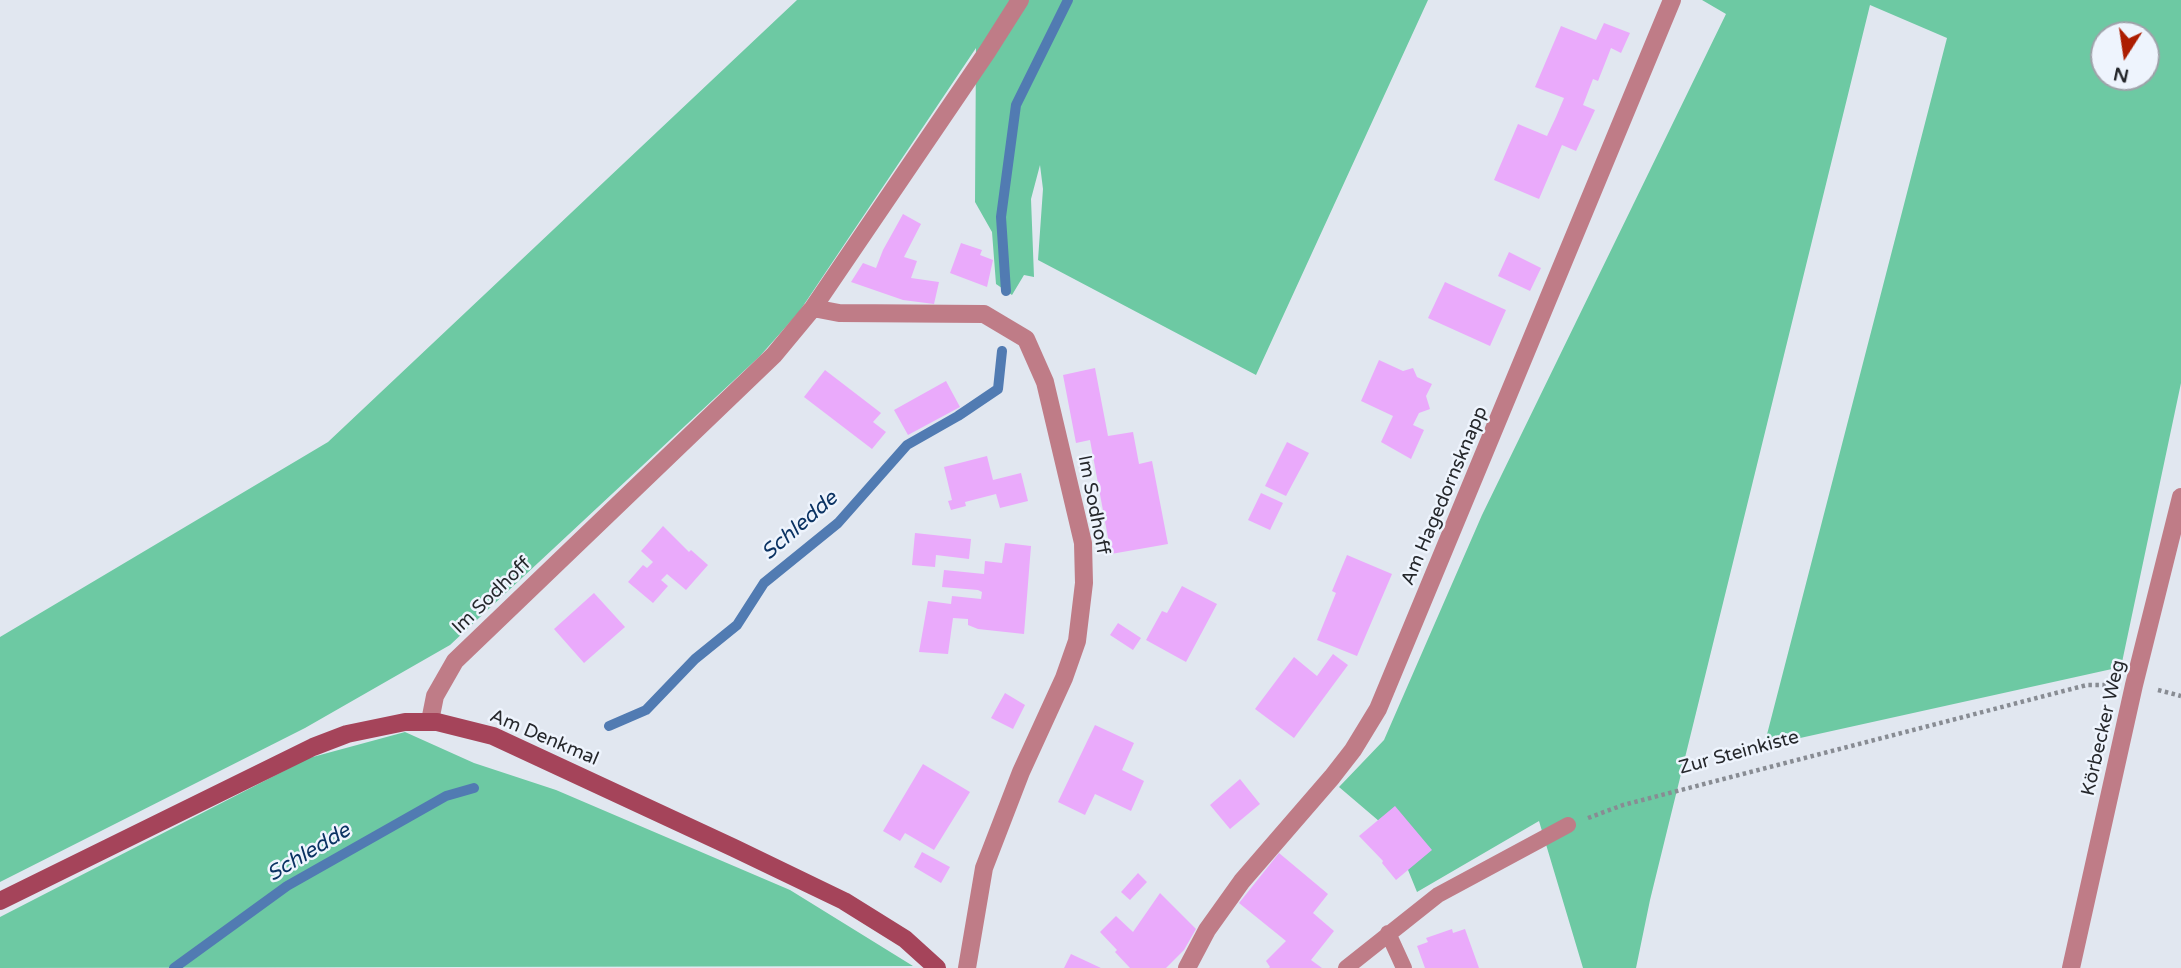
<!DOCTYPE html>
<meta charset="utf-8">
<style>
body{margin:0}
#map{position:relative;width:2181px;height:968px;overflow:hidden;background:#e1e7f0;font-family:"Varela Round",sans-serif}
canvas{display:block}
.north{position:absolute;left:2090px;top:21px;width:70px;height:70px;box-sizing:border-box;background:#eef4fd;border:2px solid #9ea2a9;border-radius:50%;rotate:192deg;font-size:19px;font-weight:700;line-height:28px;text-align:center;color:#26282c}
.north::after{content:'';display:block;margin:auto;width:24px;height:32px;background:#ac1d01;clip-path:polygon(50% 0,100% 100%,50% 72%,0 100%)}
</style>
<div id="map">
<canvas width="2181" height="968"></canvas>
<div class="north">N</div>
</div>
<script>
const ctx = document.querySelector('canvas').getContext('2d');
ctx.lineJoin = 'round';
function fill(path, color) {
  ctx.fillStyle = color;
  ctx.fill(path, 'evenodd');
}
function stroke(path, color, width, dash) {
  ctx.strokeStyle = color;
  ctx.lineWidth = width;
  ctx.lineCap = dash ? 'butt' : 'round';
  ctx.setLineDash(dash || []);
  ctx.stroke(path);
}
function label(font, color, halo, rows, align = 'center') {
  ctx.font = font + ' "Varela Round",sans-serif';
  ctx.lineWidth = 5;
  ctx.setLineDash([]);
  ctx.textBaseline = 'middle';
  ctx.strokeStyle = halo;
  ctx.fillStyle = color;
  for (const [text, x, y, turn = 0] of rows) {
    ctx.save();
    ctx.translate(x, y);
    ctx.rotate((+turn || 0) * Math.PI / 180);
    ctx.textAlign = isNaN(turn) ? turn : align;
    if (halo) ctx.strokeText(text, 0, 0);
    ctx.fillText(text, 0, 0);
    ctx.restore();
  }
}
const green = new Path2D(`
 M797,0h631l-172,375 -218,-115 5,-71 -3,-24 -9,34 3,78 -10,-2 -12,20 -16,-11 -4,-52 -17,-30 1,-154 -177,264 -39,44 -310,289 -145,83 -305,154v-245l328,-195z
 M1702,0h479v383l-60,284 -357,79 183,-708 -77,-33 -220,895 -14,68h-53l-44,-147 -122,71 -24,-59 -54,-46 45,-47 98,-225 244,-501zM2104,35h42v42h-42z
 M405,732l69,31 82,27 234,100 123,76 -913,2v-51l309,-159z`);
const stream = new Path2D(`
 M1006,291l-5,-74 15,-112 52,-105
 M609,726l37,-16 49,-51 42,-34 27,-42 74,-60 69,-78 51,-29 40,-27 4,-38
 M174,968l113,-82 159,-90 28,-8`);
const building = new Path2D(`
 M1604,23l26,10 -9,20 -10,-5 -13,33 -5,-2 -10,26 12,5 -19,41 -14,-6 -23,54 -45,-19 24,-56 29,12 9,-19 8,-19 -29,-11 26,-61 35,14z
 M903,214l18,10 -17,33 13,4 -6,17 28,4 -5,22 -31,-4 -52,-18 12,-19 13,5 7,-18z
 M961,243l21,7 -2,5 13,5 -6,27 -37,-14z
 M1509,252l32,16 -11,23 -32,-15z
 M1445,282l61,28 -16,36 -62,-28z
 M1379,360l24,11 10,-3 4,9 15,7 -6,12 4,13 -11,4 -6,12 11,5 -13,29 -30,-17 12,-26 -32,-15z
 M1095,368l13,68 25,-4 6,32 13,-3 16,83 -57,10 -21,-114 -14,3 -13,-68z
 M825,370l56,43 -8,9 13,10 -14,17 -68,-52z
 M946,381l14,26 -52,28 -14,-25z
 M1287,442l22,11 -23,43 -21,-10z
 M987,456l6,24 28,-7 7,28 -28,7 -4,-14 -31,8 1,4 -15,4 -3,-9 4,-1 -8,-33z
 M1261,493l22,10 -13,27 -22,-10z
 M663,526l26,26 2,-2 17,15 -22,25 -19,-16 -6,6 7,6 -15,17 -25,-21 15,-17 4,3 6,-6 -12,-11z
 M915,533l56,6 -2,20 -33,-4 -1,12 -23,-2z
 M1005,543l26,3 -7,88 -46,-5 -10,-4v-6l-15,-1 -5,36 -29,-2 9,-51 23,3 1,-8 29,3 1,-7 -4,-2 -36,-3 2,-17 40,4 1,-13 17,2z
 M1347,555l45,19 -35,82 -40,-16 19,-47 -4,-2z
 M1182,586l35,18 -31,58 -40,-22 16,-29 5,2z
 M594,593l31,34 -41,36 -30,-34z
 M1118,623l23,15 -8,12 -23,-15z
 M1333,654l15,11 -54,73 -39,-29 39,-52 23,19z
 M1005,693l20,12 -12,24 -22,-11z
 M1095,725l39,18 -12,27 22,11 -13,30 -36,-17 -10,21 -27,-13z
 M923,764l47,28 -36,58 -29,-17 -5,8 -17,-10z
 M1240,779l20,25 -30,25 -20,-24z
 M1395,806l37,44 -36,30 -14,-17 1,-2 -24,-25z
 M922,852l28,15 -9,16 -27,-16z
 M1279,853l49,41 -15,19 21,18 -23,29 11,8h-53l1,-1 -4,-6 20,-20 -47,-38z
 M1138,873l9,9 -17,18 -9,-8z
 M1160,893l36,36 -12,21 -18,18h-36l-15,-16 2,-2 -17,-18 16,-16 17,16z
 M1452,929l1,4 12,-4 14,39h-54l-8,-22 11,-4 -2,-4z
 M1071,954l30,14h-37z`);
const path = new Path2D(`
 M2158,690l23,6
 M1588,818l35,-13 464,-120h21`);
const lane = new Path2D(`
 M1388,933l16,35
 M1346,968l92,-73 130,-70`);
const street = new Path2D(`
 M813,308l26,5 145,1 42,25 19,43 38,161 1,40 -7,58 -13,37 -43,94 -37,96 -17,100
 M430,721l5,-25 20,-35 319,-306 39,-47 174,-256 33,-52
 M1187,968l20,-38 35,-49 90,-104 21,-27 25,-41 294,-709
 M2071,968l63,-283 47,-188`);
const secondary = new Path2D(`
 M0,901l313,-154 34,-13 58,-12h32l56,14 241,112 110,53 61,38 32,29`);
const streetNames = [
 ["Am Hagedornsknapp",1445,496,-67],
 ["Im Sodhoff",1093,505,79],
 ["Im Sodhoff",492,596,-44],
 ["Körbecker Weg",2104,728,-77],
 ["Am Denkmal",544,738,23],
 ["Zur Steinkiste",1739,753,-15]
];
const waterNames = [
 ["Schledde",800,526,-41],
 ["Schledde",309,853,-31]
];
fill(green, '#6dc9a3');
stroke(stream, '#517bb2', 10);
fill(building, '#eaaafb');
stroke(path, '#888c93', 4.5, [3.5, 3.5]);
stroke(lane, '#bf7c87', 16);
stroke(street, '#bf7c87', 18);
stroke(secondary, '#a5445a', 18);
label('19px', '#26282c', '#eef4fd', streetNames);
label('italic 21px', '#0a3262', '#eef4fd', waterNames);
</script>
